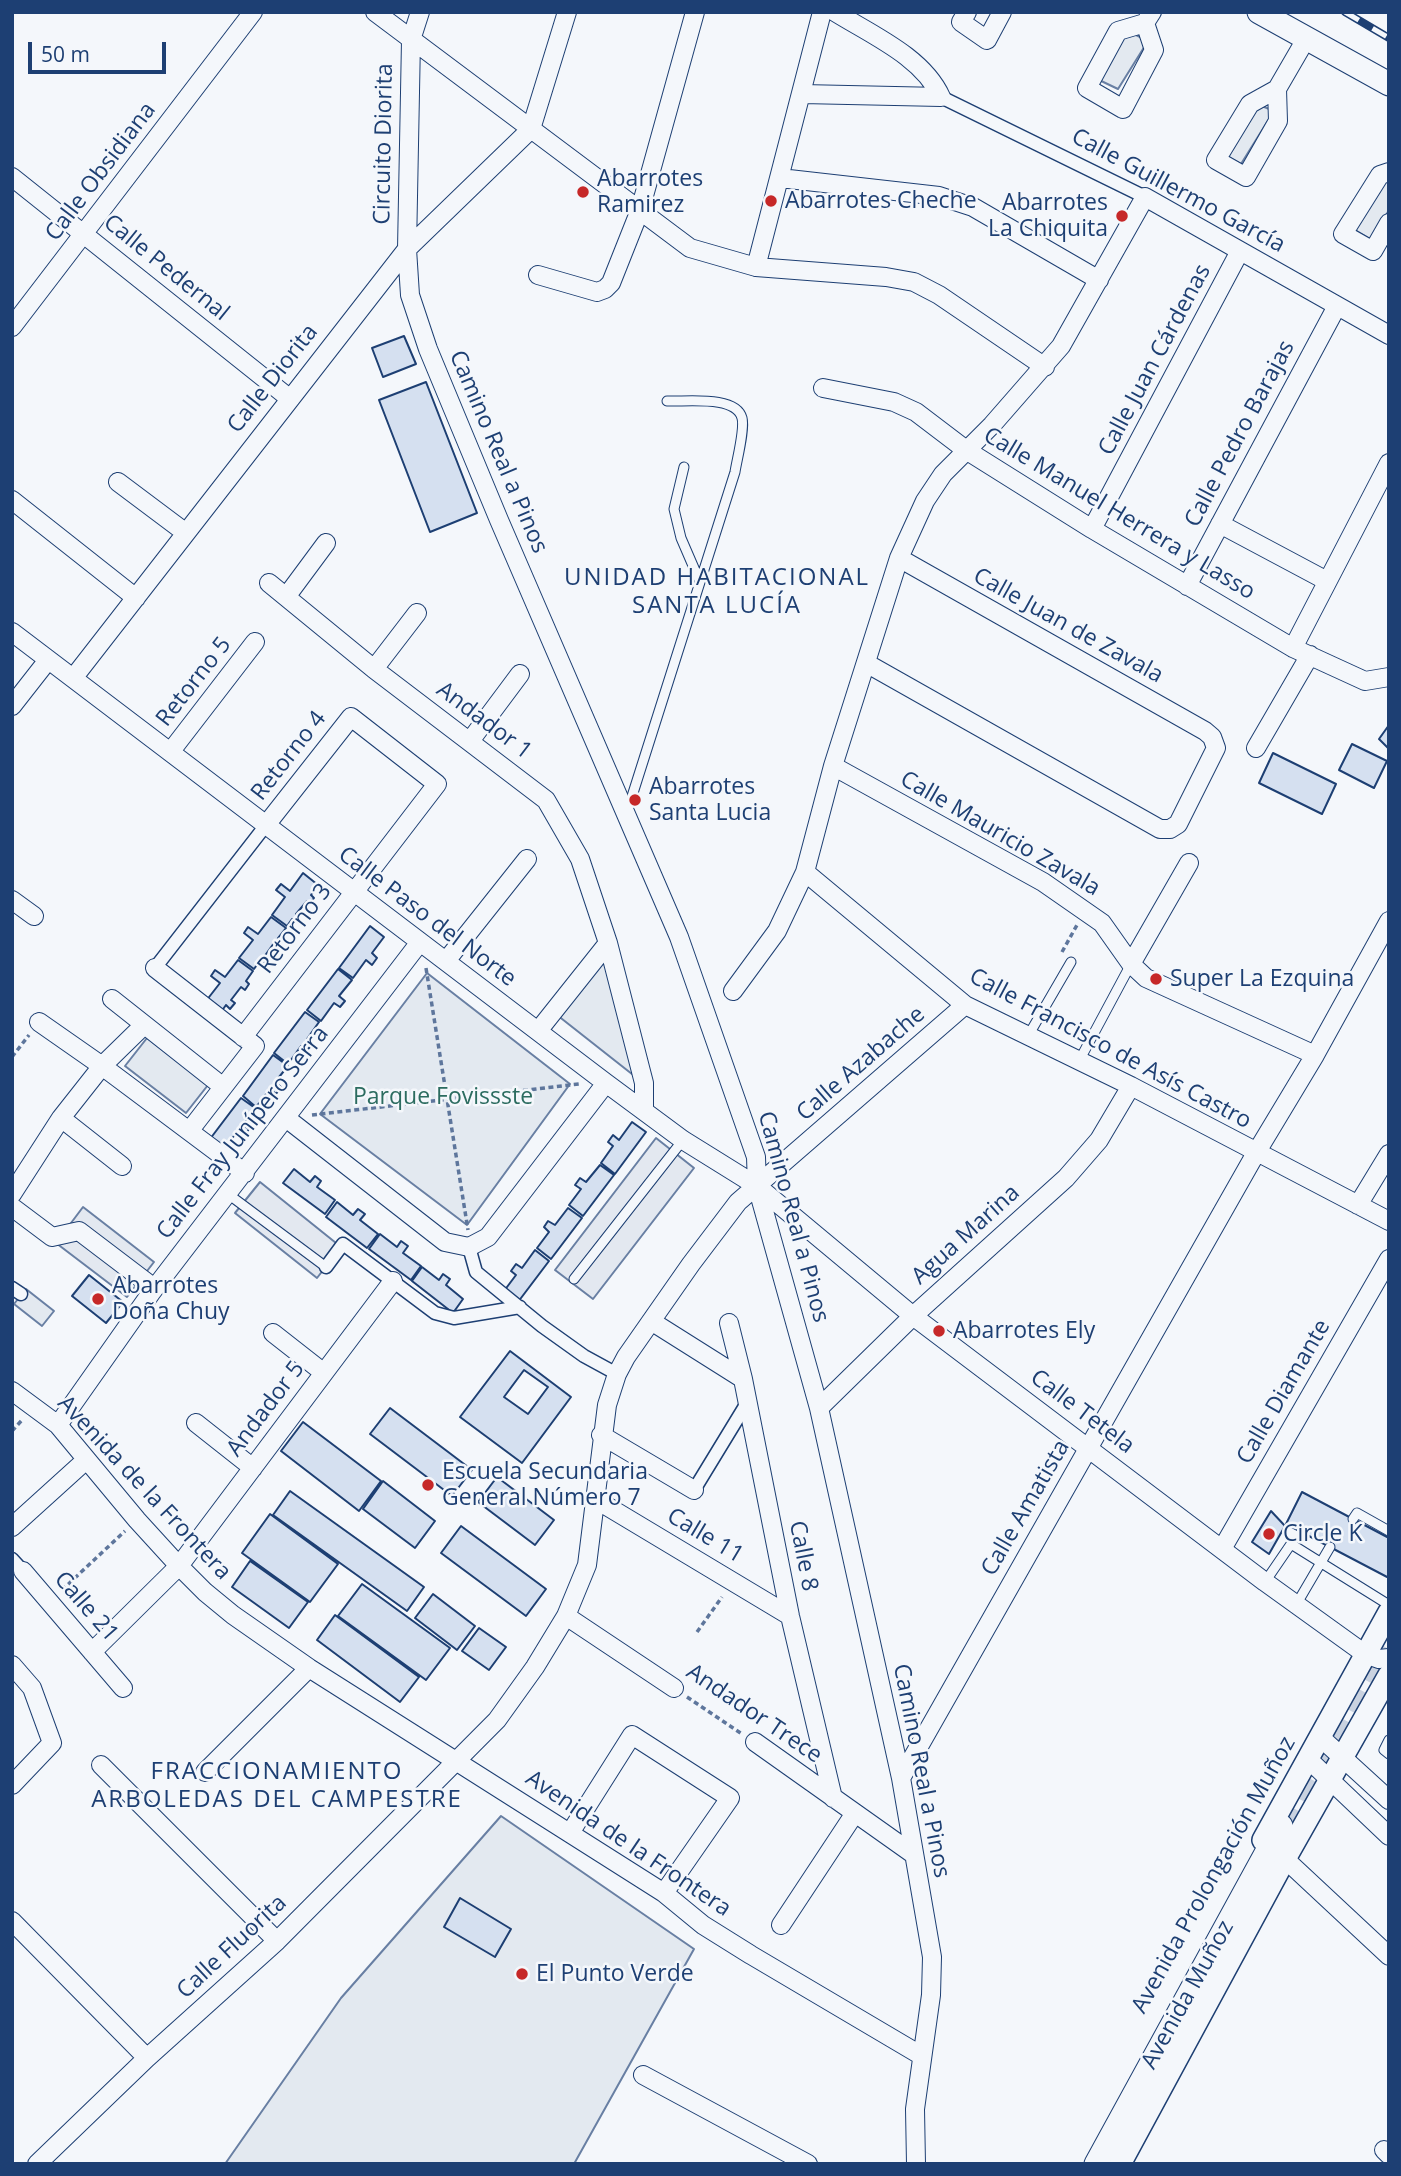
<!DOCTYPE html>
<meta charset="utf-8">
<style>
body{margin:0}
#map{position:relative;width:1401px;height:2176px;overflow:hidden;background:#f4f7fb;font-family:"Open Sans",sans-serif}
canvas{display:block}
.frame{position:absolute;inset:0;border:14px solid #1d3f73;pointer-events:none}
.scale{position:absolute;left:28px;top:42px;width:138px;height:32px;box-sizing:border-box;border:4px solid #1d3f73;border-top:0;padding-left:9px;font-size:21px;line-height:24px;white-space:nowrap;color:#1d3f73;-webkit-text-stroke:5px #f4f7fb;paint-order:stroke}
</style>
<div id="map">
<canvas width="1401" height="2176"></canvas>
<div class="frame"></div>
<div class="scale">50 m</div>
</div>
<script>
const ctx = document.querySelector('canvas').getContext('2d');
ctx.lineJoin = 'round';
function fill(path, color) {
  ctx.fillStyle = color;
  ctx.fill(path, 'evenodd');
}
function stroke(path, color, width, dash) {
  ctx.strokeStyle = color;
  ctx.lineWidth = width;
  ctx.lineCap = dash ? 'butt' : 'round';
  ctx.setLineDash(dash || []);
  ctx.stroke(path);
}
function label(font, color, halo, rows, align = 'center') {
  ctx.font = font + ' "Open Sans",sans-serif';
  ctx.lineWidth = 5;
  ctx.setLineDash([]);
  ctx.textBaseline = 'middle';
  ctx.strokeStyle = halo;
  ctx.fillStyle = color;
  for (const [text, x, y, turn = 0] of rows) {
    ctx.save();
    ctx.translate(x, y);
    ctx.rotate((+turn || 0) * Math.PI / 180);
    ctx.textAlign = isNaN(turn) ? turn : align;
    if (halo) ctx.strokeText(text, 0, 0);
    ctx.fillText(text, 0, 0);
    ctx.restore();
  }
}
const green = new Path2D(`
 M1128,31l20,10 -30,48 -21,-10z
 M1257,104l17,7 -33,53 -16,-9z
 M1385,177l4,2v31l-17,30 -22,-13z
 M606,955l31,123 -80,-63z
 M427,973l143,111 -103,141 -147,-111z
 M147,1038l61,47 -22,28 -61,-47z
 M26,1289l28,22 -12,15 -28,-22z
 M501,1816l193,133 -120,215h-349l116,-166z`);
const parking = new Path2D(`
 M656,1138l38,30 -101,131 -38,-29z
 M260,1182l81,65 -24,31 -82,-65z
 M83,1207l71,55 -27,35 -71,-54z`);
const building = new Path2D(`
 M404,336l12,28 -33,13 -11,-29z
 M426,382l51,131 -47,19 -51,-132z
 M1389,725v24l-10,-10z
 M1352,744l35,17 -13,27 -35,-18z
 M1273,753l63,31 -14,30 -63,-31z
 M303,873l15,12 -7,10 3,3 -4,5 -3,-2 -11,13 4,3 -4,5 -4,-3 -5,7 -15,-11 13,-18 -9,-7 5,-6 9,7z
 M271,917l15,11 -8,10 4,3 -4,5 -4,-3 -10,14 4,2 -5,6 -4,-3 -5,7 -15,-11 14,-18 -9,-7 4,-6 10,7z
 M370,926l14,11 -12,16 5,5 -5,7 -6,-5 -13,18 -14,-10z
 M238,960l15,11 -7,10 3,3 -4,6 -4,-3 -10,13 4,3 -5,6 -4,-4 -5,7 -15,-11 14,-18 -9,-7 4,-6 10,7z
 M338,969l14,11 -13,16 6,5 -5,6 -6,-4 -13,18 -14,-11z
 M305,1012l14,10 -12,17 6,5 -6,6 -6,-4 -13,18 -14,-11z
 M273,1055l15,11 -13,16 6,5 -5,7 -6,-5 -14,18 -13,-11z
 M241,1098l14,10 -12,17 6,4 -5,7 -7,-4 -13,17 -14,-10z
 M632,1122l14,10 -31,42 -14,-11 12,-17 -5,-4 5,-7 6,5z
 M600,1165l14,10 -31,41 -14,-11 12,-16 -6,-4 5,-7 6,4z
 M294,1169l16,13 5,-6 6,5 -4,6 18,13 -10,14 -42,-31z
 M337,1202l16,13 5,-6 7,5 -5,6 18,14 -11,14 -41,-31z
 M568,1208l14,10 -31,41 -14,-11 12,-16 -5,-5 4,-6 7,4z
 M380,1234l17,13 4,-6 7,5 -5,7 18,13 -10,14 -42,-31z
 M535,1250l14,11 -31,41 -14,-11 12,-16 -5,-4 5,-7 6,4z
 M422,1267l17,13 4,-6 7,5 -4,6 17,14 -10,14 -41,-32z
 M89,1275l34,27 -17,21 -34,-27z
 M510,1351l61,46 -49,66 -62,-46zM524,1370l24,17 -20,27 -24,-17z
 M390,1408l82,62 -20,26 -82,-62z
 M303,1422l78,59 -22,30 -78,-60z
 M497,1477l57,43 -19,25 -57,-43z
 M383,1481l52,40 -20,27 -52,-39z
 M290,1491l134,96 -17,24 -134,-96z
 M1302,1492l87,46v40l-103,-54z
 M1271,1511l14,15 -16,28 -17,-12z
 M270,1514l68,50 -28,38 -68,-49z
 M461,1526l85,63 -20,27 -85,-63z
 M250,1561l58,41 -19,26 -57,-41z
 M362,1584l88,64 -24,32 -88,-64z
 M433,1594l42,32 -18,24 -42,-32z
 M335,1615l84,62 -19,25 -83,-62z
 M479,1628l27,19 -17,23 -27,-19z
 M460,1898l51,31 -16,28 -51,-30z`);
const secondaryTunnel = new Path2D(`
 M1289,1832l100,-183`);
const path = new Path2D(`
 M1062,952l15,-27
 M426,968l42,262
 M12,1057l17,-22
 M312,1115l267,-31
 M12,1431l11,-12
 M62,1590l63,-59
 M697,1632l25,-35
 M687,1697l55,37`);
const service = new Path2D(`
 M684,467l-10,42 7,29 19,44
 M627,812l108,-340c2,-13 10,-43 7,-54 -6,-23 -56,-16 -75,-17
 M1028,1036l43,-74
 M1079,1061l52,-97
 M228,1194l98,73
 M574,1279l109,-139
 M1353,1519l4,-6 32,18
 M1265,1582l26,-38 98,61
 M1296,1605l34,-58
 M1389,1740l-5,10 5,4`);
const pedestrian = new Path2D(`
 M941,97l204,100
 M155,968l111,-143
 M469,1247l7,25 66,54 42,30 33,18
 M326,1267l17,-23 92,69 19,5 66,-11
 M12,1288l9,6
 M694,1490l53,-87
 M12,1559l11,12`);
const minor = new Path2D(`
 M375,12l315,236 66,19 130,10 28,5 25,13 106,72
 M420,12l-9,28 -4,209 3,46 18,54 71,171 180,417 77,220 1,29 62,222 82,370 31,179 -1,38 -16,114 1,55
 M967,12l-6,10 26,18 15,-28
 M1145,23l9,27 -31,59 -36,-21 31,-57 27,-8 7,-11
 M1277,89l1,32 -32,56 -30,-17 34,-56 27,-15 29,-50
 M802,94l139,3c-18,-40 -69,-62 -106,-85
 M1389,172l-9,3 -37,59 30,17 16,-28
 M12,177l277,221
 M780,178l159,18 34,11 126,73
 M756,267l66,-255
 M538,275l59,17 8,-3 6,-6 29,-73 55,-198
 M12,327l241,-315
 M823,388l71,14 22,10 50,38 126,79 201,119 72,33 24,-4
 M118,482l68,51
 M12,500l124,98
 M1220,524l107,57
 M1092,529l148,-278
 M269,583l105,86 172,131 34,59 28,84 36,140v28
 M1187,586l150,-280
 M286,597l40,-54
 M12,632l594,451 77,57 74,46 156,130 352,266 100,72 14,5 10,-1
 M1293,648l96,-185
 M866,663l294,166h10l8,-5 38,-76 -4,-11 -7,-6 -306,-173
 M374,669l43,-56
 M74,677l333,-428 124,-120 36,-117
 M12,706l36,-46
 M470,741l50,-67
 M1256,748l54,-93
 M171,751l84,-109
 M833,766l210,116 59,41 29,41 15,14 169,77
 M805,872l160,133 166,81 258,135
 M12,900l22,16
 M446,961l81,-102
 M1131,964l58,-101
 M155,968l100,78 -65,84
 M733,991l44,-60 28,-59 28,-106 66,-208 26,-57 18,-27 49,-49 69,-79 84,-149 244,138
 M112,999l110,87
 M39,1022l63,44 143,107
 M538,1031l70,-88
 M243,1037l194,-253 -86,-67 -85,108
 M61,1118l61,48
 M286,1118l159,124 24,5 19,-10 118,-154
 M12,1194l49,-76 41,-52 42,-41
 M1358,1205l31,-51
 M12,1207l40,30 27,-6 75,57
 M651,1321l92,58
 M729,1323l14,56 47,237 43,182
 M273,1333l51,40
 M12,1391l46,34 79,95 42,46 26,26 28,23 76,53 355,225 39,32 48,30 171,101
 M819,1408l94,-92 153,-138 33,-38 32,-54
 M196,1423l57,45
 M58,1425l93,-132 269,-351
 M601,1435l93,55
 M595,1499l195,117
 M12,1527l74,-67
 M1222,1549l167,-290
 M23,1571l100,117
 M566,1616l108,72
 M92,1652l87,-86 214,-285
 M12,1665l20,23 20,55 -40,42
 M1320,1737l69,63
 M755,1742l158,112
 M1308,1759l81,77
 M101,1765l176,176
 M205,1772l104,-104
 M901,1778l355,-625 59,-98 74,-134
 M570,1833l62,-98 98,63 -66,95
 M1285,1859l104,97
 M12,1921l135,137
 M781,1925l74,-112
 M643,2075l165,89
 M1384,2150l5,5
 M37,2164l110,-106 130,-117 220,-221 38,-53 31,-51 21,-51 20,-160 10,-31 9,-17 65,-93 47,-62 227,-197`);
const tertiary = new Path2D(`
 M1263,1840l126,-228
 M1120,2164l165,-305 104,-184`);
const secondary = new Path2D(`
 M1259,12l130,72
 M1096,2164l185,-338`);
const rail = new Path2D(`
 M1345,12l44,26`);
const markers = [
 [583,192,7,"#c62828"],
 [771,201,7,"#c62828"],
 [1122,216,7,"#c62828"],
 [635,800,7,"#c62828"],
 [1156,979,7,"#c62828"],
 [98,1299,7,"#c62828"],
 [939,1331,7,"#c62828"],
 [428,1485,7,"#c62828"],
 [1269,1534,7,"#c62828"],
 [522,1974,7,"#c62828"]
];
const streetNames = [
 ["Circuito Diorita",384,144,-89],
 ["Calle Obsidiana",101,172,-53],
 ["Calle Guillermo García",1178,191,28],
 ["Calle Pedernal",166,268,39],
 ["Calle Juan Cárdenas",1155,360,-62],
 ["Calle Diorita",273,379,-52],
 ["Calle Pedro Barajas",1240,434,-62],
 ["Camino Real a Pinos",498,452,67],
 ["Calle Manuel Herrera y Lasso",1119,514,31],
 ["Calle Juan de Zavala",1068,626,29],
 ["Retorno 5",194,682,-52],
 ["Andador 1",484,721,37],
 ["Retorno 4",289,756,-52],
 ["Calle Mauricio Zavala",1000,834,30],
 ["Calle Paso del Norte",427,917,37],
 ["Retorno 3",295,929,-53],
 ["Calle Francisco de Asís Castro",1110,1049,28],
 ["Calle Azabache",861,1064,-41],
 ["Calle Fray Junípero Serra",243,1133,-52],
 ["Camino Real a Pinos",793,1217,75],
 ["Agua Marina",966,1235,-42],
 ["Calle Diamante",1284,1392,-60],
 ["Andador 5",266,1409,-53],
 ["Calle Tetela",1082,1412,37],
 ["Avenida de la Frontera",144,1488,47],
 ["Calle Amatista",1026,1508,-60],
 ["Calle 11",705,1536,31],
 ["Calle 8",803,1556,79],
 ["Calle 21",86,1607,49],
 ["Andador Trece",754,1714,34],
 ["Camino Real a Pinos",921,1771,79],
 ["Avenida de la Frontera",628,1844,34],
 ["Avenida Prolongación Muñoz",1214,1875,-61],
 ["Calle Fluorita",232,1947,-43],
 ["Avenida Muñoz",1188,1995,-61]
];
const poiNames = [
 ["Abarrotes",597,179],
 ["Ramirez",597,205],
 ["Abarrotes Cheche",785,201],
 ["Abarrotes",1108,203,"right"],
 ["La Chiquita",1108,229,"right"],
 ["Abarrotes",649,787],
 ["Santa Lucia",649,813],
 ["Super La Ezquina",1170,979],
 ["Abarrotes",112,1286],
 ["Doña Chuy",112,1312],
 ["Abarrotes Ely",953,1331],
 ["Escuela Secundaria",442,1472],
 ["General Número 7",442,1498],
 ["Circle K",1283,1534],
 ["El Punto Verde",536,1974]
];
const parkNames = [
 ["Parque Fovissste",443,1097]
];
const neighbourhoodNames = [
 ["UNIDAD HABITACIONAL",717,578],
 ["SANTA LUCÍA",717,606],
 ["FRACCIONAMIENTO",277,1772],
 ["ARBOLEDAS DEL CAMPESTRE",277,1800]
];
fill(green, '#e3e9f0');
stroke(green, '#687fa3', 2);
fill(parking, '#e3e8f0');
stroke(parking, '#687fa3', 2);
fill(building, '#d5e0f0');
stroke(building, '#1d3f73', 2);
stroke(secondaryTunnel, '#c9d2e0', 23, [23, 11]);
stroke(service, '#1d3f73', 11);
stroke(pedestrian, '#1d3f73', 15);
stroke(minor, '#1d3f73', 20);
stroke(tertiary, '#1d3f73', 24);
stroke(secondary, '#1d3f73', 25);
stroke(path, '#5e769c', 3.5, [5, 3.5]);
stroke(service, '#f4f7fb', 9);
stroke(pedestrian, '#f4f7fb', 12);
stroke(minor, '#f4f7fb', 18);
stroke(tertiary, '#f4f7fb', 21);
stroke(secondary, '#f4f7fb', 23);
stroke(rail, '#1d3f73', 8);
stroke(rail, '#f4f7fb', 5, [16]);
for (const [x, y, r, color] of markers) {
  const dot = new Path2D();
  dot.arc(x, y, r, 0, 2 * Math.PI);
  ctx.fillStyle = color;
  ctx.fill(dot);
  stroke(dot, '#f4f7fb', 2.5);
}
label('23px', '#1d3f73', '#f4f7fb', streetNames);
label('23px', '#1d3f73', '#f4f7fb', poiNames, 'left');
label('23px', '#2c6c60', '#f4f7fb', parkNames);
ctx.letterSpacing = '2px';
label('24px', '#1d3f73', '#f4f7fb', neighbourhoodNames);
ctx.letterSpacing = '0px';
</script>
